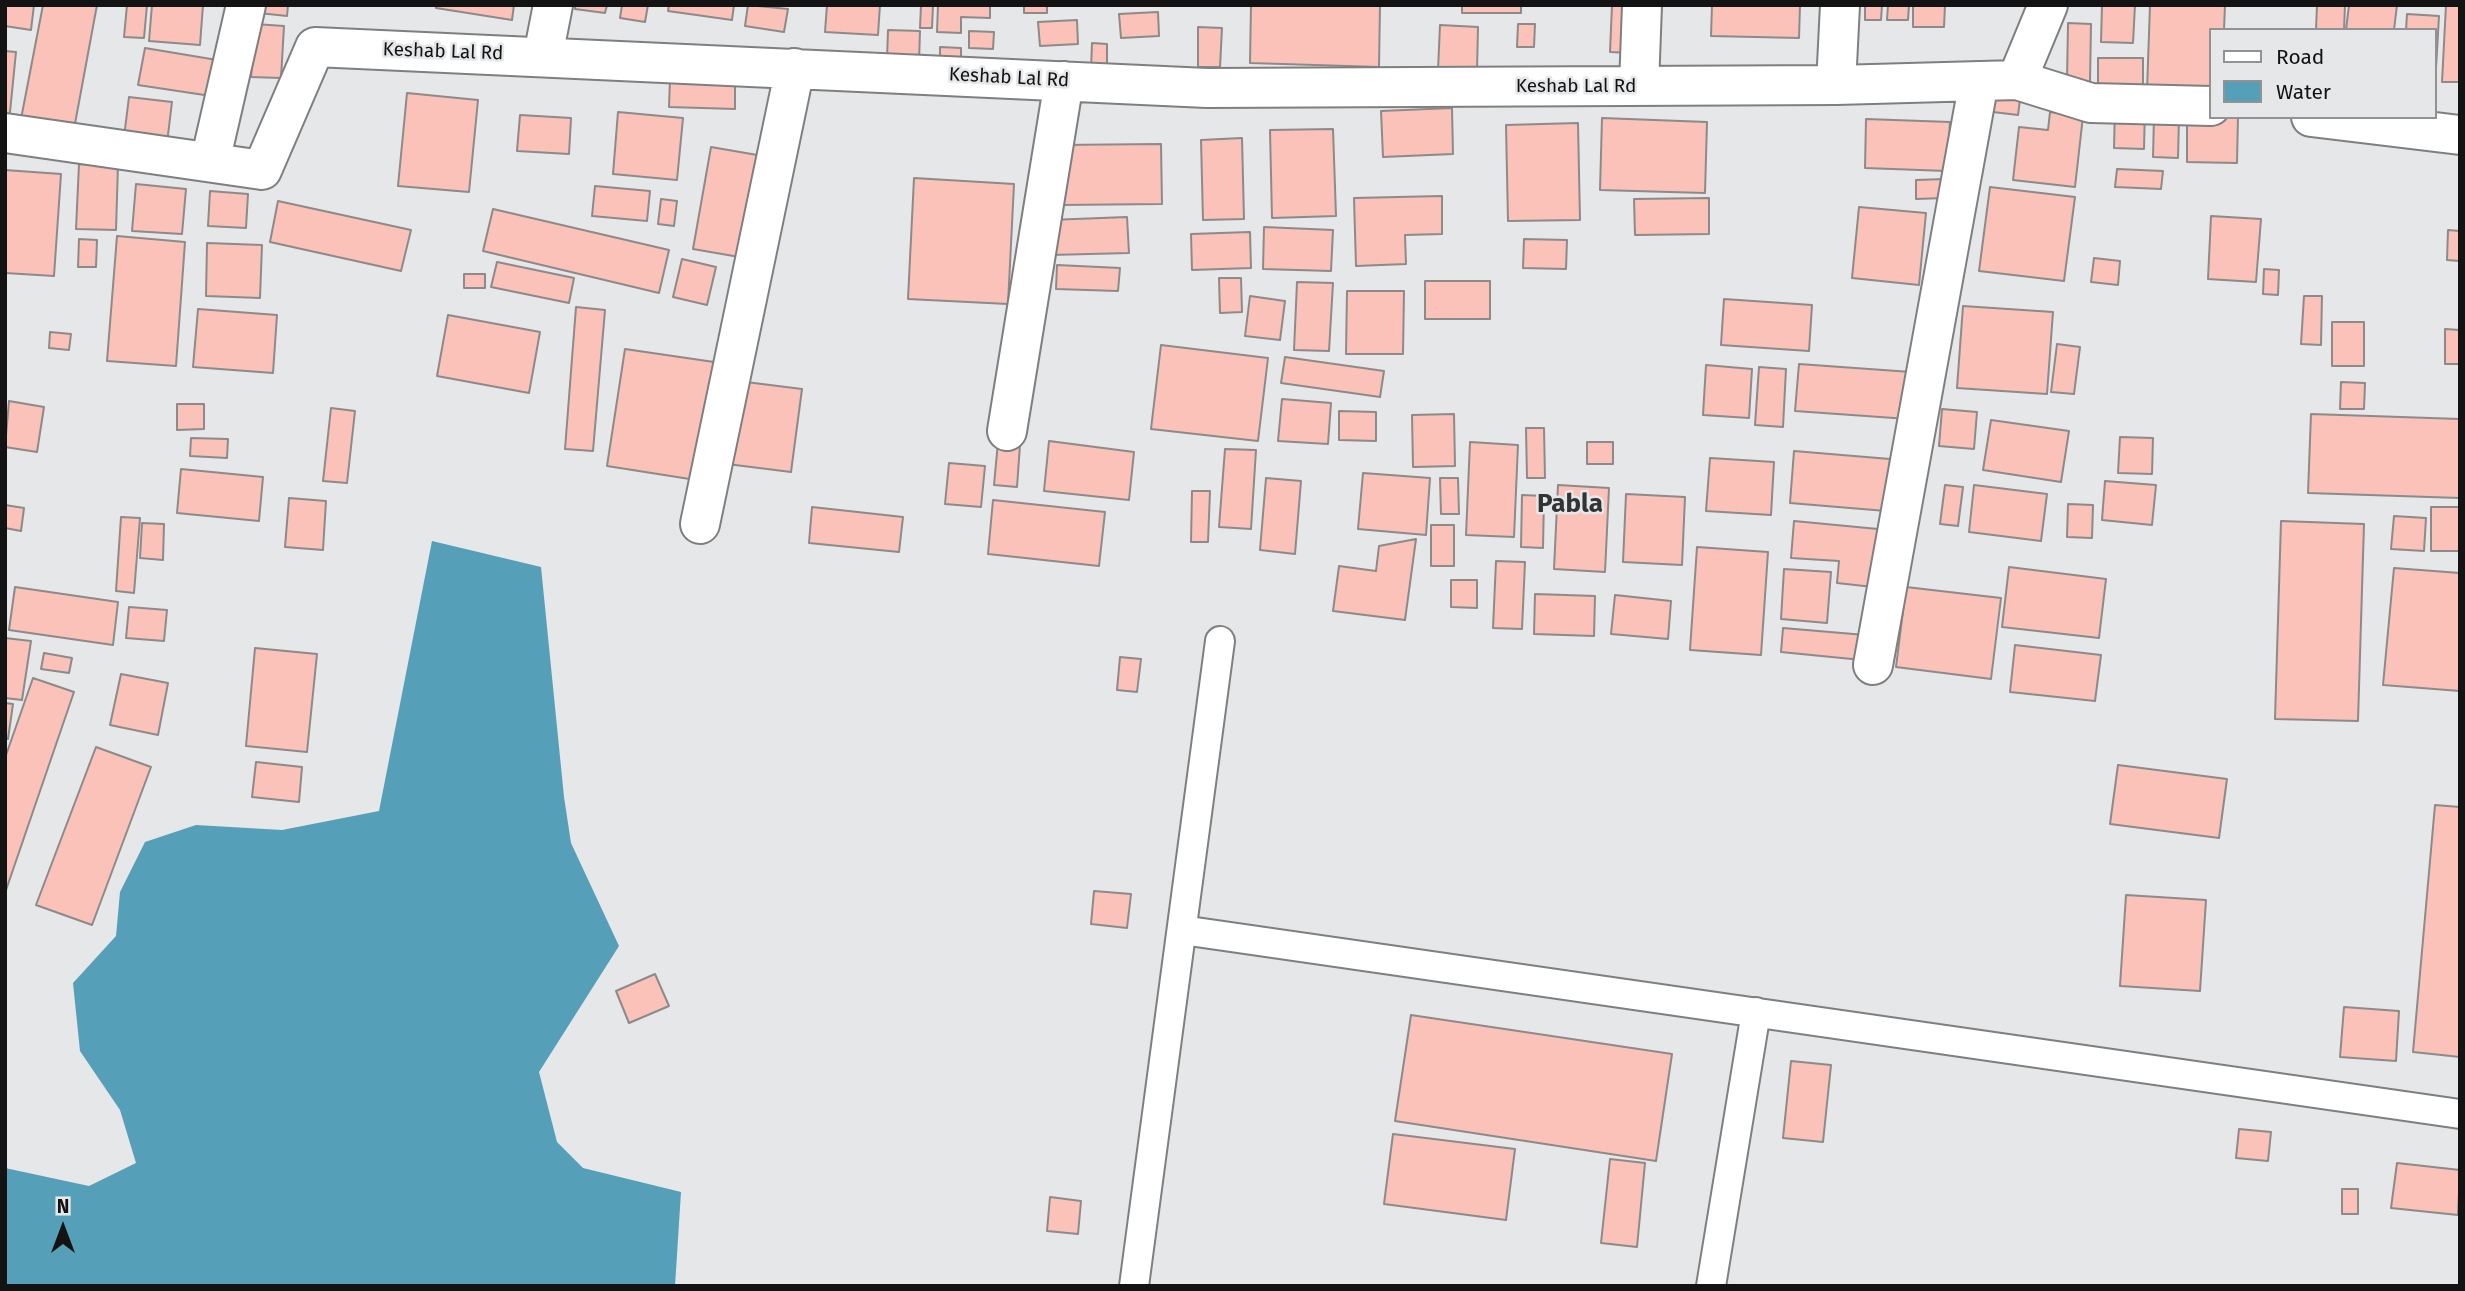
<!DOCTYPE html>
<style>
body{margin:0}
#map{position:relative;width:2465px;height:1291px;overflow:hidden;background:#e5e7e9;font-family:"Fira Sans",sans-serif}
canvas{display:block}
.frame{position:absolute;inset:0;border:7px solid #131314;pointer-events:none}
.legend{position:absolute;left:2209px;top:28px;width:228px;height:91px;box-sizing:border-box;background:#e5e7e9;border:2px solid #919294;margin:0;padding:9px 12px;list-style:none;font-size:21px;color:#131314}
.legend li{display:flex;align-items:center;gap:14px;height:35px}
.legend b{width:35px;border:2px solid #919294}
.north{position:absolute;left:28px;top:1193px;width:70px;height:70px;-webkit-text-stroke:5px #e5e7e9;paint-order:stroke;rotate:0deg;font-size:19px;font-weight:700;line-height:28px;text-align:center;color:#131314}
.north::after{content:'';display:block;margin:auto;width:24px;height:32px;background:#131314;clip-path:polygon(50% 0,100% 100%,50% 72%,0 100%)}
</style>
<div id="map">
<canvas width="2465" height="1291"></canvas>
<div class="frame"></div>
<ul class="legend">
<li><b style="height:9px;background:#fff"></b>Road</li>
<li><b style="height:19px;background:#559fb8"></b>Water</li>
</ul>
<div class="north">N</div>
</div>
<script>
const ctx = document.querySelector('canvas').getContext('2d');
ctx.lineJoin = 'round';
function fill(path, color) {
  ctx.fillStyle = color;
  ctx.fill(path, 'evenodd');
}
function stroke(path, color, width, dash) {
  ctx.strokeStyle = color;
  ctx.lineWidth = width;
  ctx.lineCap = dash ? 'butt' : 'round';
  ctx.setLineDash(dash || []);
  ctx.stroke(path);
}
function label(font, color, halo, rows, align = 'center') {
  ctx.font = font + ' "Fira Sans",sans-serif';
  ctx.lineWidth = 5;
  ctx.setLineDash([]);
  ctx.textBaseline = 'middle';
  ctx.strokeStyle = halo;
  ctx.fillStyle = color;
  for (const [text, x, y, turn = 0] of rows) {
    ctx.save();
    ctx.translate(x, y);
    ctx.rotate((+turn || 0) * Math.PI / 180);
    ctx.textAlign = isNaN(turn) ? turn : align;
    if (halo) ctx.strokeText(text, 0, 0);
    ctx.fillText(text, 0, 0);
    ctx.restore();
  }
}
const water = new Path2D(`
 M432,541l109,26 23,230 7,46 48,103 -80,126 18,70 26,26 98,24 -6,94h-670v-118l84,18 47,-23 -16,-53 -40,-59 -7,-68 43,-47 4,-44 25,-50 51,-17 86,5 97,-19z`);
const building = new Path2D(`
 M5,5h29l-3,25 -26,-4z
 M43,5h54l-23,124 -53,-10z
 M127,5h20l-3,33 -20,-1z
 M152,5h51l-3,40 -51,-4z
 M259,5h29l-1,11 -28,-3z
 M436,5h78l-2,15 -76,-12z
 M575,5h32l-2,8 -30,-4z
 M622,5h26l-3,17 -25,-4z
 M669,5h65l-2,15 -64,-9z
 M748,5l40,4 -4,23 -39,-6z
 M827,5h53l-2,30 -53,-3z
 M921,5h12l-1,23h-12z
 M938,5h52v13l-29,-1v16l-24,-1z
 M1024,5h23v8h-23z
 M1251,5h129l-1,62 -129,-4z
 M1462,5h59v8h-59z
 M1612,5h21l-2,48 -21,-1z
 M1712,5h88l-1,33 -88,-2z
 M1865,5h17l-1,15h-16z
 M1888,5h21l-1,15h-21z
 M1913,5h32l-1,22h-31z
 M2102,5h33l-2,38 -32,-1z
 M2150,5h75l-1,25h-13v64l-64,-3z
 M2317,5h28l-1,25h-28z
 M2349,5h48l-3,25h-48z
 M2446,5h14v77h-18z
 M1158,12l1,24 -38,2 -2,-24z
 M2407,14l32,2 -4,70v-56h-29z
 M1077,20l1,24 -38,2 -2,-24z
 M2068,23l23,1 -1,58h-23z
 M255,24l29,2 -3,52 -30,-1z
 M1518,24h17l-1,23h-17z
 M1440,25l38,2 -1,44 -39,-1z
 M1198,27l24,1 -2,39h-22z
 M888,30l32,1 -1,30 -32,-1z
 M969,31l25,1 -1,17 -24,-1z
 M1092,43l15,1v26l-16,-1z
 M940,47l21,1v16h-21z
 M145,48l72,12 -6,36 -73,-11z
 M5,51l11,1 -7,70h-4z
 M2098,58h45v34l-45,1z
 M670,79l65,1v29l-66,-2z
 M1995,89l26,3 -3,23 -25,-3z
 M407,93l71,7 -9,92 -71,-6z
 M129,97l43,5 -5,41 -43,-6z
 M2115,107h30l-1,42 -30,-1z
 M1452,108l1,46 -70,3 -2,-46z
 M618,112l65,6 -6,62 -64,-6z
 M2050,112l33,4 -8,71 -62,-7 6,-53 29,3z
 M520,115l51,3 -2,36 -52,-3z
 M2154,116h25l-1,42 -25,-1z
 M2187,116l51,1 -1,46 -50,-1z
 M1602,118l105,4 -2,71 -105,-3z
 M1866,119l84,3 -3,49 -82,-3z
 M1578,123l2,97 -72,1 -2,-96z
 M1333,129l3,87 -64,2 -2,-88z
 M1242,138l2,81 -41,1 -2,-80z
 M1161,144l1,60 -103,1v-60z
 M711,147l81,14 -18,102 -81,-14z
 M79,164l39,1 -2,65 -40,-1z
 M2117,169l46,2 -2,18 -46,-2z
 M5,170l56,4 -7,102 -49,-3z
 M914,178l100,6 -6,120 -100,-5z
 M1945,179v19l-29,1v-19z
 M136,184l50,5 -4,45 -50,-3z
 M595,186l55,5 -3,30 -55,-5z
 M1990,187l85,10 -11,84 -85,-10z
 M210,191l38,3 -2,34 -38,-2z
 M1442,196v38l-37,1 1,29 -50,2 -2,-68z
 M1709,198v36l-74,1 -1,-36z
 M661,199l16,2 -3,25 -16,-2z
 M278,201l133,29 -10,41 -131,-29z
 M1859,207l67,6 -7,72 -67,-7z
 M493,209l176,41 -10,43 -176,-42z
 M2211,216l50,3 -5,63 -48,-3z
 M1127,217l2,36 -79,2 -1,-35z
 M1264,227l69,3 -2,41 -68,-2z
 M2448,230l12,1v30l-13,-1z
 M1250,232l1,36 -59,2 -1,-36z
 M117,236l68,6 -9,124 -69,-5z
 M79,239l18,1 -1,27h-18z
 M1524,239l43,1 -1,29 -43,-1z
 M207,243l55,2 -2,53 -54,-2z
 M2094,258l26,3 -2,24 -27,-3z
 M682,259l34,8 -9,38 -34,-8z
 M497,262l77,16 -5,25 -78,-16z
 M1057,265l63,3 -2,23 -62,-2z
 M2264,269l15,1 -1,25 -15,-1z
 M464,274h21v14h-21z
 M1219,278h22l1,34 -22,1z
 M1425,281h65v38h-65z
 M1297,282l36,1 -4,68 -35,-1z
 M1347,291h57l-1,63h-57z
 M1250,296l35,5 -5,39 -35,-4z
 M2304,296h18l-1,49 -20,-1z
 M1724,299l88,6 -3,46 -88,-6z
 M1963,306l90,6 -6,82 -90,-6z
 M576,307l29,3 -12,141 -28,-2z
 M198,309l79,6 -4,58 -80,-6z
 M448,315l92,17 -11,61 -92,-17z
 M2332,322h32v44h-32z
 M2445,329l15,1v34h-15z
 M50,332l21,2 -2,16 -20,-2z
 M2057,344l23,3 -6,47 -23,-2z
 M1161,345l107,13 -10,83 -107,-12z
 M625,349l89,13 -18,118 -89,-14z
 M1285,357l99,14 -4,26 -99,-14z
 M1799,364l112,8 -3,47 -113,-8z
 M1706,365l46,4 -3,49 -46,-3z
 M1759,367l27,2 -3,58 -28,-2z
 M738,381l64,8 -11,83 -64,-8z
 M2341,382l24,1 -1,26h-24z
 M1282,399l49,4 -3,41 -50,-3z
 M9,401l35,6 -7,45 -32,-5z
 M177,404h27v25l-27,1z
 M331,408l24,3 -8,72 -24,-2z
 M1942,409l35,3 -3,37 -35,-3z
 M1339,411l37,1v29l-37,-1z
 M1454,414l1,52 -42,1 -1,-52z
 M2311,414l149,5v79l-152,-5z
 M1991,420l78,11 -8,51 -78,-12z
 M1526,428h18l1,50h-18z
 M2120,437l33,1 -1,36 -34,-1z
 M191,438l37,1 -1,19 -37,-2z
 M1049,441l85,11 -5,48 -85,-9z
 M998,442l22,3 -3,42 -23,-2z
 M1470,442l48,3 -4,92 -48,-2z
 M1587,442h26v22h-26z
 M1225,449l31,1 -5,79 -32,-2z
 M1794,451l96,8 -4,52 -96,-8z
 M1710,458l64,4 -3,53 -65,-4z
 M949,463l36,3 -4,41 -36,-3z
 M181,469l82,8 -4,44 -82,-8z
 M1363,473l67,5 -4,57 -68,-6z
 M1266,478l35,3 -6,73 -35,-4z
 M1440,478h18l1,36h-18z
 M2105,481l51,4 -4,40 -50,-5z
 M1558,485l51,3 -4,84 -51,-3z
 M1945,485l18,2 -5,39 -18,-2z
 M1974,485l73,9 -6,47 -72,-9z
 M1192,491h18l-2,51h-17z
 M1626,494l59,3 -3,68 -59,-3z
 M1522,495l22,1 -1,52 -22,-1z
 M289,498l37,3 -3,49 -38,-3z
 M993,500l112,12 -6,54 -111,-12z
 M2068,504l25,1 -1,33 -25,-1z
 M5,505l19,3 -3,23 -16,-3z
 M812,507l91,10 -4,35 -90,-9z
 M2431,507h29v44h-29z
 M2394,516l32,2 -2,33 -33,-2z
 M121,517l19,1 -6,75 -18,-2z
 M1794,521l84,8 -5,58 -36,-4 2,-22 -48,-3z
 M2281,521l83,3 -6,197 -83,-2z
 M142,523l22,1 -1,36 -23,-2z
 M1431,525h23v41h-23z
 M1416,539l-11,81 -72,-9 6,-45 37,5 3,-25z
 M1697,547l71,5 -7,103 -71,-5z
 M1496,561l29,1 -3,67 -29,-1z
 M2009,567l97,12 -7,59 -97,-11z
 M2394,568l66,5v118l-77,-6z
 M1784,569l47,3 -4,51 -46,-4z
 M1451,580h26v28l-26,-1z
 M15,587l103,15 -5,43 -104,-15z
 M1906,587l95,11 -10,81 -95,-12z
 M1535,594l60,2 -1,40 -60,-2z
 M1615,595l56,6 -3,38 -57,-5z
 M129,607l38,3 -3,31 -38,-3z
 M1783,628l82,7 -3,25 -81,-8z
 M5,638l26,3 -9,59 -17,-2z
 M2015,645l86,10 -6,46 -85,-9z
 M255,648l62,6 -10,98 -61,-6z
 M44,653l28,5 -3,15 -28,-4z
 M1120,657l21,2 -4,33 -20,-2z
 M121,674l47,9 -10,52 -48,-10z
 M33,678l41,14 -69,201v-135z
 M5,703l8,1 -5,35 -3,-1z
 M96,747l55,20 -59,158 -56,-20z
 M256,762l46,5 -3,35 -47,-5z
 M2118,765l109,14 -8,59 -109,-14z
 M2435,805l25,2v250l-47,-5z
 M1094,891l37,3 -4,34 -36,-4z
 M2126,895l80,5 -6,91 -80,-5z
 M655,974l14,32 -40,17 -13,-32z
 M2344,1007l55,4 -3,50 -56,-4z
 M1411,1015l261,39 -16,107 -261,-40z
 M1791,1061l40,4 -8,77 -40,-4z
 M2239,1129l32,3 -3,29 -32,-3z
 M1393,1134l122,15 -9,71 -122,-16z
 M1610,1159l35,4 -8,84 -36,-4z
 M2397,1163l63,7 -2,45 -67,-7z
 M2342,1189h16v25h-16z
 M1050,1197l31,4 -3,33 -31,-3z`);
const service = new Path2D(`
 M1182,930l1278,184
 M1134,1286l86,-645
 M1711,1286l45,-274`);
const minor = new Path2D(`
 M543,56l10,-51
 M2017,80l74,23 120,3
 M1836,85l4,-80
 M1639,86l3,-81
 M2311,117l149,18
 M5,133l257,37 53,-123 892,41 629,-3 181,-5 31,-75
 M210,162l36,-157
 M1007,431l57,-350
 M700,524l95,-456
 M1873,665l106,-584`);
const streetNames = [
 ["Keshab Lal Rd",443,52,2],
 ["Keshab Lal Rd",1009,78,3],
 ["Keshab Lal Rd",1576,87]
];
const districtNames = [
 ["Pabla",1570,505]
];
fill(water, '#559fb8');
fill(building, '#fbc2ba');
stroke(building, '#8d8a89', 2);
stroke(service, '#7d7f81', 32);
stroke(minor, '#7d7f81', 42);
stroke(service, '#fff', 28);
stroke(minor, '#fff', 38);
label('19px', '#131314', '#e5e7e9', streetNames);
label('bold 26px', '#313335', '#e5e7e9', districtNames);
</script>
